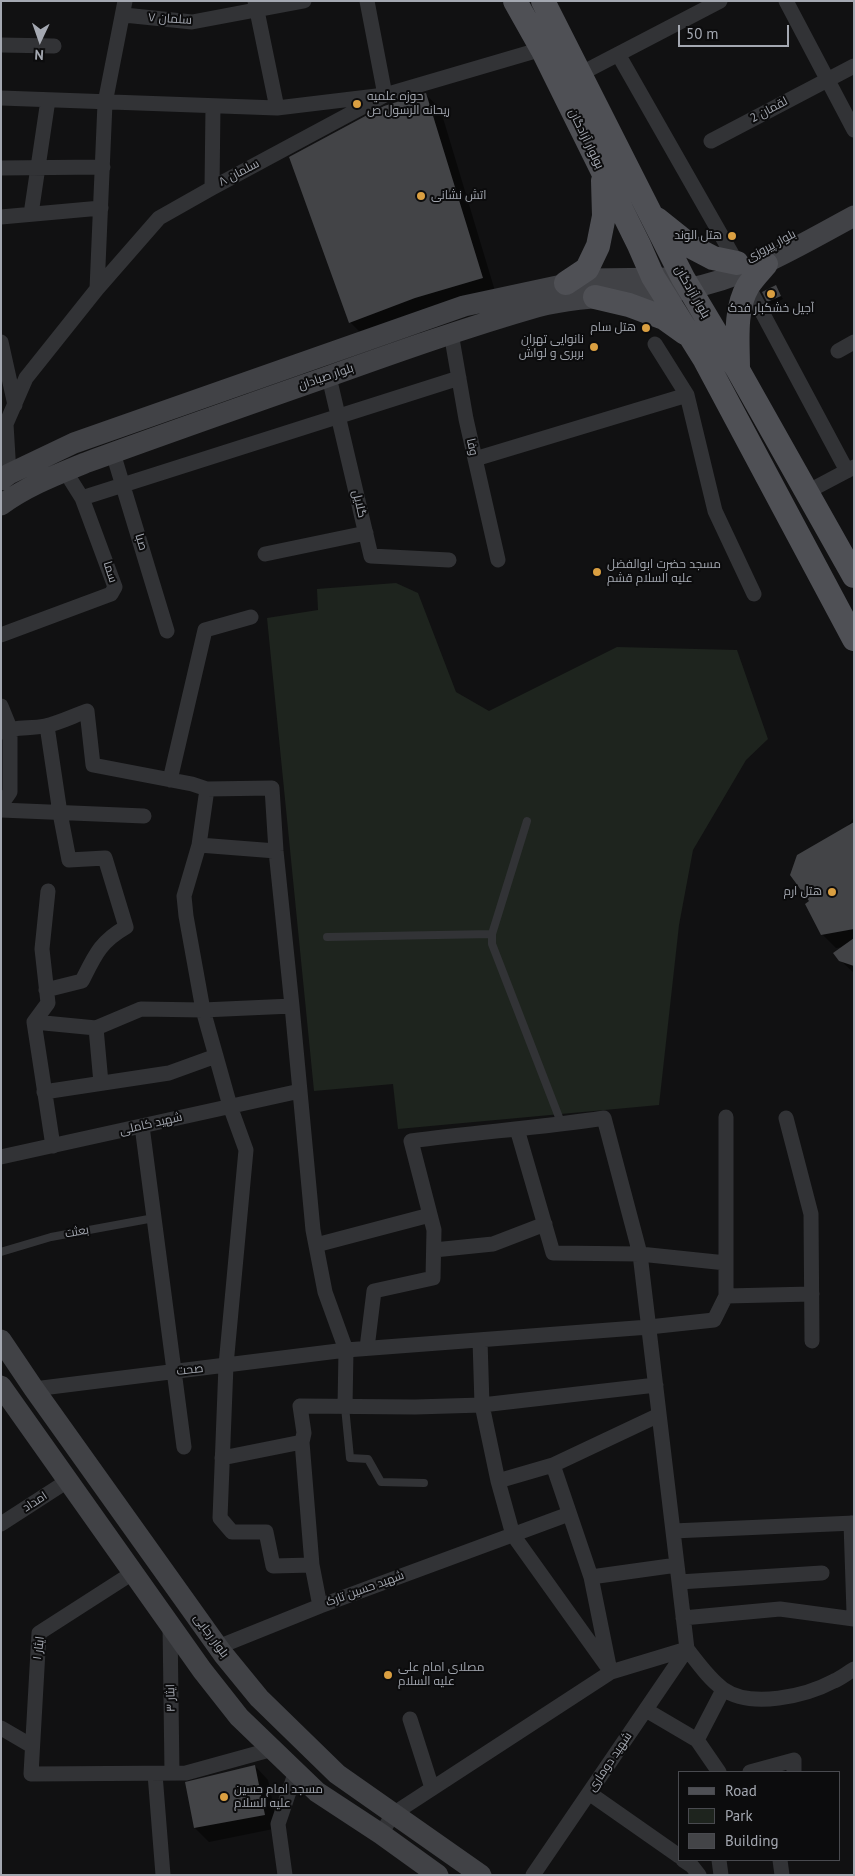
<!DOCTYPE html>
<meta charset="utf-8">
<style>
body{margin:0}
#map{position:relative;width:855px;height:1876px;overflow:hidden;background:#111112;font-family:"PT Sans",sans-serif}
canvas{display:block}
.frame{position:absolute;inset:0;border:2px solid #a4a8b1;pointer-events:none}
.legend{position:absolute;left:678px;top:1771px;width:162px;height:90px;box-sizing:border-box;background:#0c0c0d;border:1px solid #494a4f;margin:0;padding:6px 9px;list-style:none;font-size:15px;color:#a4a8b1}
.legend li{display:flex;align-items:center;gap:10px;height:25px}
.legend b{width:25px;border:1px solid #494a4f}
.north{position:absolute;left:15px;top:15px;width:50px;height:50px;-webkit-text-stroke:4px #0c0c0d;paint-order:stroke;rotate:183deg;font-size:14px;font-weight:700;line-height:20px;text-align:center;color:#a4a8b1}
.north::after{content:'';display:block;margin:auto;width:18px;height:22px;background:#a4a8b1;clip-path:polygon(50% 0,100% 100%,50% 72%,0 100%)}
.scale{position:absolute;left:678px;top:25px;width:111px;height:22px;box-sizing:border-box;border:2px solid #a4a8b1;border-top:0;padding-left:6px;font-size:15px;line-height:18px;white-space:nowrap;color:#a4a8b1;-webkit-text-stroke:4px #0c0c0d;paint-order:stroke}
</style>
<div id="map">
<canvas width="855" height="1876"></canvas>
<div class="frame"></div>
<ul class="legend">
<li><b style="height:6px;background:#4f5055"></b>Road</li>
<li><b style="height:14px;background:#1e241e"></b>Park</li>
<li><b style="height:14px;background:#434447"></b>Building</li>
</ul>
<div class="north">N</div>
<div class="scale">50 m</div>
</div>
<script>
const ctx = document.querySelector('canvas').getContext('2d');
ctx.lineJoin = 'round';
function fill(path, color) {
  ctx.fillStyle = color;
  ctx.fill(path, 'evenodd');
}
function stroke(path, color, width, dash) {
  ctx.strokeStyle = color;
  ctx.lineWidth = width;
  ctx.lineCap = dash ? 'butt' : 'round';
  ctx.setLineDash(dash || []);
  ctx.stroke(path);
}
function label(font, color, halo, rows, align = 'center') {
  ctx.font = font + ' "PT Sans",Cairo,sans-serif';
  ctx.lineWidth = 4;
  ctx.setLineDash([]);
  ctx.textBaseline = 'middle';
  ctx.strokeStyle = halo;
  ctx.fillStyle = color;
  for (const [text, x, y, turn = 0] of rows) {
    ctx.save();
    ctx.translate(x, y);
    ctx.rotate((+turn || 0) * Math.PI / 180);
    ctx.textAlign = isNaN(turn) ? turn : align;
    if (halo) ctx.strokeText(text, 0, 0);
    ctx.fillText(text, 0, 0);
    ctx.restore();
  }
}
const green = new Path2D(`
 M396,583l22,10 38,99 33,19 128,-64 120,3 31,89 -22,21 -53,90 -14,75 -20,180 -261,24 -5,-45 -79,7 -47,-473 51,-8 -1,-21z`);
const shadow = new Path2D(`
 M426,95l14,13 55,183 -131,45 -14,-14z
 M775,287l8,12 -12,6 -7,-12z
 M853,819h1v154l-14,-13 3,-13 -7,1 -14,-14 -11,-32 35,-74z
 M255,1766l13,14 10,48 -69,14 -14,-14z`);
const building = new Path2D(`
 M426,93l57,185 -68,20 -66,25 -60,-166 95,-51z
 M776,285l5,11 -14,6 -5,-10z
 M854,822v107l-33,6 -16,-31 4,-3 -19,-26 7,-20z
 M854,938v28l-15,-5 -6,-8z
 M255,1765l10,50 -71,13 -9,-46z`);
const lane = new Path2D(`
 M527,821l-35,113v10l70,181
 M327,937l165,-3
 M1,1252l50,-15 103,-19
 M345,1407l5,51 18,1 13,23 43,1`);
const street = new Path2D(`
 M255,1l22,107
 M786,1l68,129
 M124,15l68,7 112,-21
 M1,45l53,1
 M618,54l119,209
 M580,74l140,-73
 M1,98l276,10 108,-13 -18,-94
 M711,141l143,-75
 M1,168l102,-1
 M212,188l1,-82
 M31,214l17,-114
 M1,217l100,-9
 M748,286l99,185
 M97,289l8,-186 20,-102
 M451,333l15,86 32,141
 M1,342l14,63
 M655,344l32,51 28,116 39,83
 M838,351l16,-9
 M329,377l42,179 78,4
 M113,453l54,178
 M475,459l212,-64
 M9,474l-3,-50 20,-46 71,-89 62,-71 53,-30 173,-93 157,-46
 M807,492l47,-25
 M82,498l377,-120
 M265,554l101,-21
 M1,635l110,-41 4,-7 -33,-89 -17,-27
 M1,706l9,22v64l-9,13
 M1,732c14,-6 29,-3 44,-6 14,-3 28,-10 42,-15l6,54 99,19 15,5 65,-1 4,63 16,155 21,224 12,62 21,58 303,-23 65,-7 12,-24 86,-2
 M170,780l35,-150 46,-13
 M207,789l-8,56 -15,51 2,20 17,94 27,96 16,44 -20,215 -6,153 12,14h34l7,34 39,-1
 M1,810l143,6
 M199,845l77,6
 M48,891l-6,58 6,54 -14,19 19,124
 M46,990l36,-9c13,-26 18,-39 44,-54l-21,-69 -36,2 -9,-47 -13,-87
 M34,1022l62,6 45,-19 62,1 89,-4
 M96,1028l5,55
 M44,1092l125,-19 47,-17
 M726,1117v179
 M786,1118l25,96 1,127
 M142,1126l42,321
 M517,1129l36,124 87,1 86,9
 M1,1157l299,-66
 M316,1245l114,-30
 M434,1250l59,-6 52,-20
 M480,1340l2,65 16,76 15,54 98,137
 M367,1348l7,-57 59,-13 1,-48 -23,-89c65,-9 129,-13 193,-23l36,136 47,395c11,14 22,30 36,40 28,20 83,7 111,-8 7,-3 13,-8 20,-12
 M34,1389l312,-39 -1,57
 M659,1415l-106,50 38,112 86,-12
 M222,1458l80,-16
 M498,1481l55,-16
 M851,1523l3,90
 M1,1524l68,-44
 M673,1531l181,-8
 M134,1572l-95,61 -8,141 155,-1 87,-24
 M591,1577l18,89
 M679,1582l143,-9
 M320,1606l-8,-41 -10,-123 2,-9 -4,-27 115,1 67,-2 174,-20
 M683,1618l97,-9 74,10
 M170,1624l2,149
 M218,1647l102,-41 249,-92
 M646,1710l51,30 26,-50
 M410,1719l22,69
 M1,1728l31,18
 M697,1740l22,32
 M750,1772l44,-12v12
 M155,1774l8,101
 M589,1793l90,63
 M381,1834l12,-20 218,-142 76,-23
 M683,1860l9,6 7,9
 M719,1860l2,15
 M780,1860l2,15
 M285,1875l-7,-51 18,-53
 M533,1875l154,-226`);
const secondary = new Path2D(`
 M1,480l8,-6 65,-31 390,-137 126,-27 79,-1
 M1,505c26,-19 55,-30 84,-42 79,-29 159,-57 239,-85 70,-25 140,-50 213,-71 49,-13 100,-9 149,-18 61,-11 114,-44 168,-73
 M1,1340l33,49 189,265 36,44 78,76 144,101
 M1,1386l201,284 37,47 78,75 64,42 57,41`);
const primary = new Path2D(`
 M515,1l27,48 97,196 14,32 52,83 149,279
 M543,1l140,277 55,92 116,206
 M657,219l35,28 21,11 24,5
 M566,283l21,-14 11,-23 6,-30 -1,-35
 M595,297l34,8 35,13 21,15
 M738,369c0,-27 -4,-59 10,-83 5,-8 12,-15 18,-22`);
const markers = [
 [357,104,5,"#da9f41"],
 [421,196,5,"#da9f41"],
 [732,236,5,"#da9f41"],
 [771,294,5,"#da9f41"],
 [646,328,5,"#da9f41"],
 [594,347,5,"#da9f41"],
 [597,572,5,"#da9f41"],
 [832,892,5,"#da9f41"],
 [388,1675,5,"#da9f41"],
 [224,1797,5,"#da9f41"]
];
const streetNames = [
 ["سلمان ۷",170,19,4],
 ["لقمان 2",769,110,-28],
 ["بولوار آزادگان",586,139,64],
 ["سلمان ۸",239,173,-28],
 ["بلوار پیروزی",771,246,-28],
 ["بلوار آزادگان",692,292,60],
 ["بلوار صیادان",326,377,-19],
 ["وفا",472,447,78],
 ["گلایل",359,504,77],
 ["صبا",141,542,73],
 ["سما",110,572,72],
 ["شهید کاملی",151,1124,-13],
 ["بعثت",77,1232,-10],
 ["صحت",190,1370,-7],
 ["امداد",35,1502,-33],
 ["شهید حسین تارک",365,1589,-20],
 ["بلوار رجایی",211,1636,54],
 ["ایثار ۱",39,1648,-82],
 ["ایثار ۳",171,1698,-91],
 ["شهید دوماری",610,1762,-56]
];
const poiNames = [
 ["حوزه علمیه",367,97],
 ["ریحانه الرسول ص",367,111],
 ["اتش نشانى",431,196],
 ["هتل الوند",722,236,"right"],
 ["آجیل خشکبار فدک",771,309,"center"],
 ["هتل سام",636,328,"right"],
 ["نانوایی تهران",584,340,"right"],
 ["بربری و لواش",584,354,"right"],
 ["مسجد حضرت ابوالفضل",607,565],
 ["علیه السلام قشم",607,579],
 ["هتل ارم",822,892,"right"],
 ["مصلای امام علی",398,1668],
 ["علیه السلام",398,1682],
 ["مسجد امام حسین",234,1790],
 ["علیه السلام",234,1804]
];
fill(green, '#1e241e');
fill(shadow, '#0007');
fill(building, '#434447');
stroke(lane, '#323336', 8);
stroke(street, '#323336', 15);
stroke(secondary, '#414246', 21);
stroke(primary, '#4f5055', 24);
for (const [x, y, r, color] of markers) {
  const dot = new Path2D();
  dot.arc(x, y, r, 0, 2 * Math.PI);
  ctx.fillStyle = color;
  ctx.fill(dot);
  stroke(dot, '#0c0c0d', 2);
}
label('12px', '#a4a8b1', '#0c0c0d', streetNames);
label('12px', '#a4a8b1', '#0c0c0d', poiNames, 'left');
</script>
